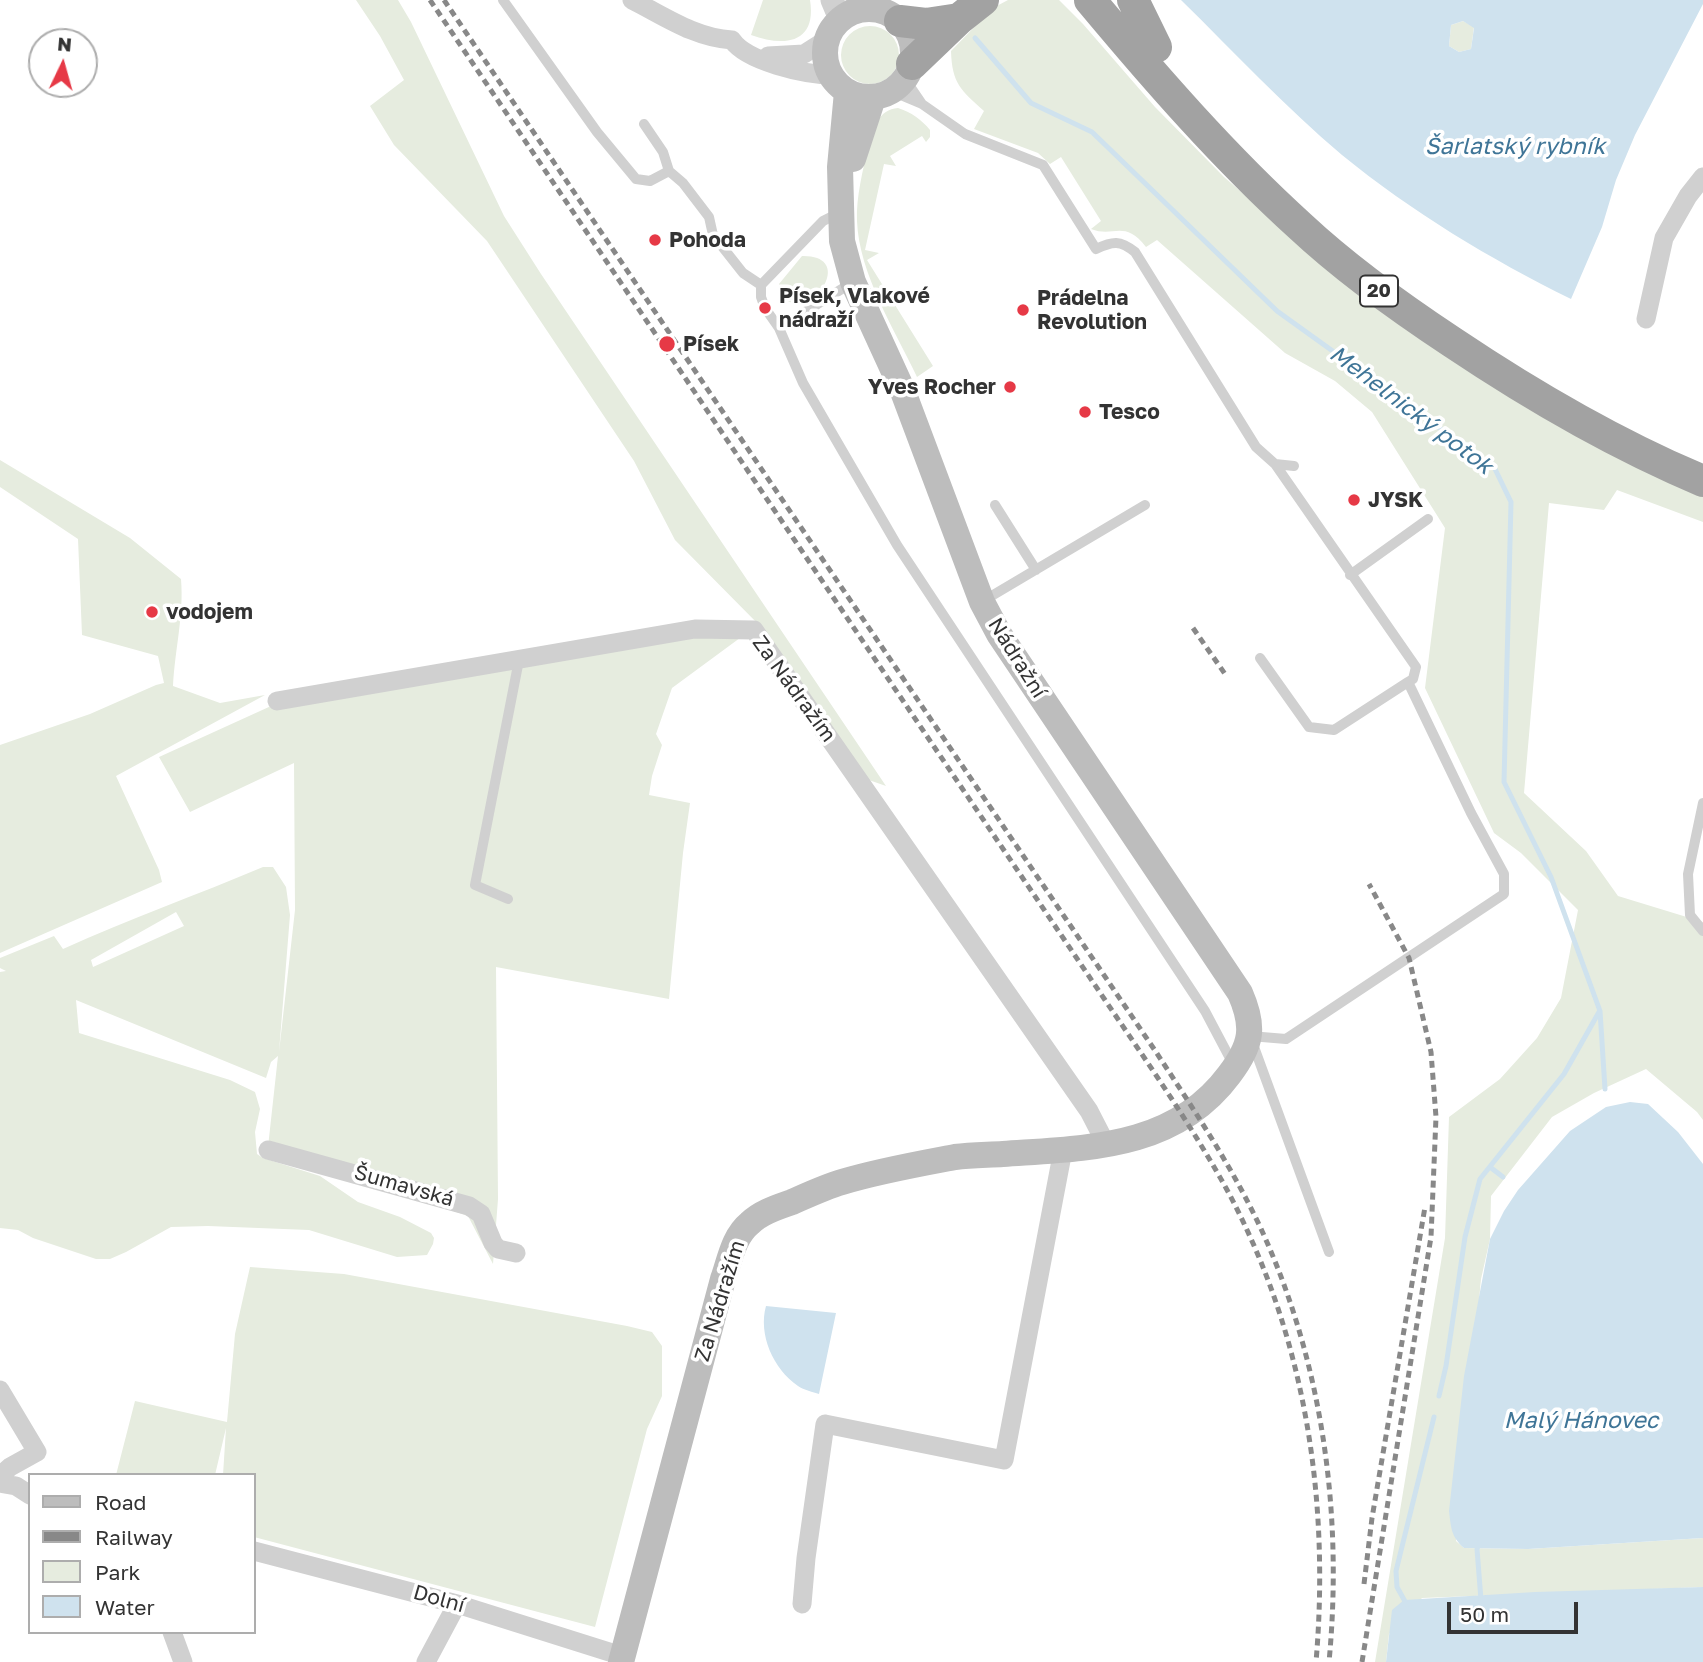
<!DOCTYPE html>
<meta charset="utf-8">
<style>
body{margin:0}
#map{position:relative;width:1703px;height:1662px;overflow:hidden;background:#fff;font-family:"Golos Text",sans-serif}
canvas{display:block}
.legend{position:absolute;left:28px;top:1473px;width:228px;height:161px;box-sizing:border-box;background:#fff;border:2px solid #adadad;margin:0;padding:9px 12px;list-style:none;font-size:21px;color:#333}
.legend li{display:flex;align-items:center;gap:14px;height:35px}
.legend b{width:35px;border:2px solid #adadad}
.north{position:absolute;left:28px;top:28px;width:70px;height:70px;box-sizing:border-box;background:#fff;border:2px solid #adadad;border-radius:50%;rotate:5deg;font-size:19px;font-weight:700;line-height:28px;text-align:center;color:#333}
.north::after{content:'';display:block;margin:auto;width:24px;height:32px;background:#e63946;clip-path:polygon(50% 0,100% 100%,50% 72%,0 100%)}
.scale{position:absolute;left:1447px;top:1602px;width:131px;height:32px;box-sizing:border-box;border:4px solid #333;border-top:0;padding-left:9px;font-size:21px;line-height:24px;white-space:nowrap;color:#333;-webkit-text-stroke:5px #fff;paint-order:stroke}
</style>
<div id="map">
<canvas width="1703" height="1662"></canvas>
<ul class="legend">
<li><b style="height:9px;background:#bdbdbd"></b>Road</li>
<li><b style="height:9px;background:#888"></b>Railway</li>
<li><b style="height:19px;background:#e6ecdf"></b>Park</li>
<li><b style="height:19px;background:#cfe2ee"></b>Water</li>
</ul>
<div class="north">N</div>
<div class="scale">50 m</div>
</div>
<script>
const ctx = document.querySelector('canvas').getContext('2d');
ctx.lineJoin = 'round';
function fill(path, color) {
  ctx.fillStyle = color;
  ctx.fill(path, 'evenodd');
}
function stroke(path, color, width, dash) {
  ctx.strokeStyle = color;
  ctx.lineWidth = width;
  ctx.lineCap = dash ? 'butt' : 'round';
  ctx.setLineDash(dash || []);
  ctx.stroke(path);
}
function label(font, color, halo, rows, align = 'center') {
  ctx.font = font + ' "Golos Text",sans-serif';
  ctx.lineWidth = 7;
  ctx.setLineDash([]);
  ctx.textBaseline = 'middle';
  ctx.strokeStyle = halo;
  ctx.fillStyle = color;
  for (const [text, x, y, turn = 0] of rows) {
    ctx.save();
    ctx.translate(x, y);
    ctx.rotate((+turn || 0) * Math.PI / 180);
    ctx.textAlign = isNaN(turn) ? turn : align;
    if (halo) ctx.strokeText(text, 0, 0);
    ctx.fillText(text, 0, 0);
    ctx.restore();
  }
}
const green = new Path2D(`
 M356,0h42l13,22 93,194 37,58 345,512 -20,-7 -104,-151 -87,-88 -41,-79 -147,-220 -93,-96 -24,-39 34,-26 -24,-44z
 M763,0h47c7,44 -26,47 -59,35z
 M1008,0h51l24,24 72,83 69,70 73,63 406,254v28l-86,-32 -13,20 -55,-7 -25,290 62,58 32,45 85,26v198l-6,-8 -51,-43 -52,24 -42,24 -61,79 -1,43 -9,40 -25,262 8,7 64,1 175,-11v49l-281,11 -33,36 -3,28h-11l70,-424 4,-121 51,-38 37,-41 24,-40 17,-88 -57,-57 -27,-20 -69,-145 20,-160 -73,-116 -37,-31 -50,-28 -128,-113 -11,7c-22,-28 -32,-9 -55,-18l10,-8 -40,-64 -11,7 -12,-11 -64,-24 10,-18c-23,-21 -32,-27 -33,-60l42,-43z
 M1463,21l11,6 -3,22 -12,3 -10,-6 2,-21z
 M841 55a29 29 0 1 1 58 0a29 29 0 1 1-58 0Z
 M898,108c13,4 24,12 32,22v7l-4,5 -4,-6 -32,20 6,10 -12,-2 -19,86 14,3 -12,7 66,106 -16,11c-22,-47 -58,-103 -60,-156 -1,-24 6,-51 11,-74 4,-18 11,-38 30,-39z
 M802,256c52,-1 14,58 -12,46 -4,-1 -6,-4 -9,-7l-2,-11z
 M0,460l130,78 51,41c3,37 -6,69 -8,107l47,17 45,-8 -149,81 43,94 3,12 -162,71v-208l90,-31 66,-29 8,-2 -6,-27 -76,-21 -4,-96 -78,-52z
 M744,635l-72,53 -16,46 6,11 -10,31 -3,19 41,8 -7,50 -14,146 -173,-32 2,232 -5,65 -25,-48 -200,-69 10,-91 -7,6 -5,16 -190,-78 3,33 151,47 25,12 5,17 -5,23 2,22 6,4 57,18 38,26 42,15 31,16 3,5 -1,6 -6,11 -30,2 -88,-27 -101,-4 -37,1 -45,25 -16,7h-14l-63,-21 -15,-8 -18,-2v-256l6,-1 -6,-3v-10l54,-22 9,13c66,-30 134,-54 200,-82h10l13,20 4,28 -11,137 16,-142 -1,-147 -104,49 -31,-55 134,-61 358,-60zM176,912l8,14 -91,41 -2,-7z
 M250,1267l94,7 283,52 25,6 10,14v50l-15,33 -52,198 -341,-90v-62h-31l3,-47 -11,47h-99l19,-74 92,21 8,-88z`);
const water = new Path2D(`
 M1181,0h522v4l-68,131 -19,45 -14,47 -31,72c-81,-40 -159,-87 -229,-144 -57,-48 -108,-103 -161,-155zM1463,21l11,7 -3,21 -12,3 -10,-6 2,-21z
 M1630,1102l18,2 30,28 25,32v374l-175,11 -64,-1c-13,-11 -13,-21 -15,-37l15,-135 26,-137 14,-28 14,-21 52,-59 36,-24z
 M766,1306l70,7 -17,81c-6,-2 -15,-4 -21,-8 -25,-17 -40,-52 -32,-80z
 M1703,1587v75h-317l6,-52 12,-10 131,-8z`);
const stream = new Path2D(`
 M975,38l56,65 61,29 185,179 217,156 17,35 -7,280 47,95 49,134 5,78
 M1490,1167l13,10
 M1439,1396l7,-30 19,-129 15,-58 84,-105 35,-62
 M1479,1543l-2,6 4,51
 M1407,1605l-10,-18 -1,-16 38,-154`);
const service = new Path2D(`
 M503,0l94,132 39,47 14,2 19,-10 14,12 26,34 4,18 30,38 18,12
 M905,79l17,25
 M891,91l31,13 43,30 78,31 53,84c17,-8 24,-9 39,3l121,195 19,17 19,2
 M644,124l19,28 6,19
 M839,213l-16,8 -62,64v12l4,11 14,20 24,55 94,162 308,466 28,53
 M779,328l74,-46
 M1275,464l141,203 -3,12 -5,3 63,131 33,61v20l-218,145 -36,-3 79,216
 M995,505l41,65
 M1350,575l78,-56
 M983,601l162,-96
 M1260,658l49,69 25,3 74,-48
 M1703,803l-15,71 2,41 13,16
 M508,899l-33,-14 44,-225`);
const minor = new Path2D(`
 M632,0c32,16 63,38 100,40 15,22 72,34 98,35
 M768,56l36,-2 22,-14
 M1646,319l18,-81 24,-42 15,-19
 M277,701l418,-72 59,1 335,481 18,35
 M268,1150l201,56 12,8 12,29 5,6 18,4
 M0,1390l37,62 -27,15 -10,9
 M0,1483l16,3 14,9
 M254,1551l203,53 165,52
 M802,1604l4,-46 19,-134 179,36 59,-310
 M172,1632l11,30
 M426,1662l31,-58`);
const tertiary = new Path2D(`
 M832,0l8,19
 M857,0l8,9`);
const secondary = new Path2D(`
 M825 53a44 44 0 1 1 88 0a44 44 0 1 1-88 0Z
 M853,159l20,-61
 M621,1662l102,-383c7,-19 10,-42 27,-56 11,-11 28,-16 42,-21 16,-7 33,-15 50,-20 36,-11 76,-18 113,-25 16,-2 32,-2 48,-3 84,-6 171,-5 226,-79 23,-30 26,-48 11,-82l-241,-359 -17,-32 -80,-213 -49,-107 -11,-41 -2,-74 7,-75`);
const trunk = new Path2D(`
 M1090,0c66,79 134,157 210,226 46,43 99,81 152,116 79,53 163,102 251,139
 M1133,0l23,47
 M900,21l26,3 33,-5
 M912,64l47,-45 24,-19`);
const rail = new Path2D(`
 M430,0l675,1000c42,62 85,123 121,188 79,146 104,310 90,474
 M444,0l712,1052c38,58 77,116 106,179 61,134 81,284 67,431
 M1193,628l32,46
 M1364,1584l8,-66 53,-311
 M1362,1662l69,-425 5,-120 -5,-65 -22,-94 -40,-74`);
const markers = [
 [655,240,7,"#e63946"],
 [765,308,7,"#e63946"],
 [1023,310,7,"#e63946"],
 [667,344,9,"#e63946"],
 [1010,387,7,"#e63946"],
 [1085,412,7,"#e63946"],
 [1354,500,7,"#e63946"],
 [152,612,7,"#e63946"]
];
const shields = [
 [1379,291,38]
];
const shieldNames = [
 ["20",1379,291]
];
const poiNames = [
 ["Pohoda",669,240],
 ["Písek, Vlakové",779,296],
 ["nádraží",779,320],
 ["Prádelna",1037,298],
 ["Revolution",1037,322],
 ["Písek",683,344],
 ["Yves Rocher",996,387,"right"],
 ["Tesco",1099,412],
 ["JYSK",1368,500],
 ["vodojem",166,612]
];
const streetNames = [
 ["Nádražní",1017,658,58],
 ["Za Nádražím",794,689,54],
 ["Šumavská",404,1186,16],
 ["Za Nádražím",720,1301,-73],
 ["Dolní",439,1599,16]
];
const waterNames = [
 ["Šarlatský rybník",1515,147],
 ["Mehelnický potok",1411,410,37],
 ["Malý Hánovec",1581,1421]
];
fill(green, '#e6ecdf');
fill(water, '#cfe2ee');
stroke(stream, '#cfe2ee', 5);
stroke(service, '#d0d0d0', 10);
stroke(minor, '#d0d0d0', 19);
stroke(tertiary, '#d0d0d0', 23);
stroke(secondary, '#bdbdbd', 26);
stroke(trunk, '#a2a2a2', 32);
stroke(rail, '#888', 5, [7, 5]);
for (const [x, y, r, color] of markers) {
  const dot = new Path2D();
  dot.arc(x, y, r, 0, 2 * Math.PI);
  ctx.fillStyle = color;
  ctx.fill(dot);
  stroke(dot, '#fff', 2.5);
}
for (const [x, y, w] of shields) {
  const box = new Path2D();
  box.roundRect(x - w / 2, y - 15.5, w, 31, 5);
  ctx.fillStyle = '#fff';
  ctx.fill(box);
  stroke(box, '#333', 2);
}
label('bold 19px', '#333', null, shieldNames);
label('bold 21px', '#333', '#fff', poiNames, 'left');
label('21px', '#333', '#fff', streetNames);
label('italic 23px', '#3f7597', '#fff', waterNames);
</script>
